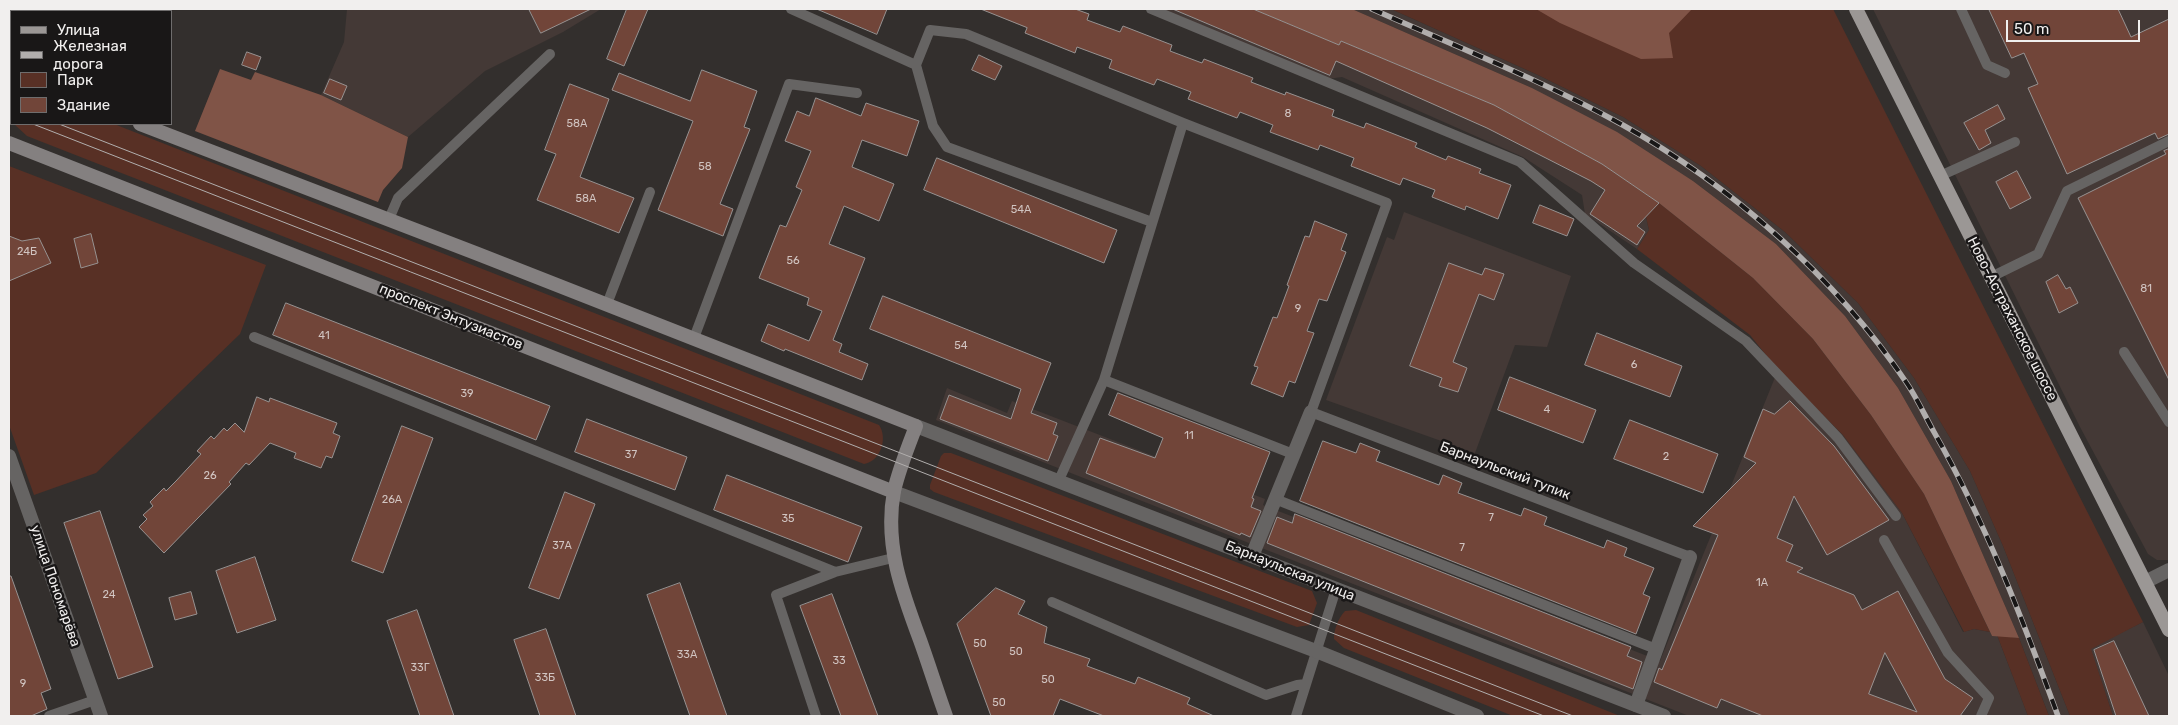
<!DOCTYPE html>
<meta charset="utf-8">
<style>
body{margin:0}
#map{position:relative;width:2178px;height:725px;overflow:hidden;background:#332f2d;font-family:Rubik,sans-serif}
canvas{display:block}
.frame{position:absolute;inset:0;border:10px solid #f1efee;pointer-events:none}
.legend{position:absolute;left:10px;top:10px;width:162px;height:115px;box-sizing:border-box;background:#191717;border:1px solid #6f6d6d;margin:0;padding:6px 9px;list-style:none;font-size:15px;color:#f1efee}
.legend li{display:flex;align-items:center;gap:10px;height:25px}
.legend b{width:25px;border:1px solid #6f6d6d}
.scale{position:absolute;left:2006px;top:20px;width:134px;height:22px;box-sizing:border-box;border:2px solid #f1efee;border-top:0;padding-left:6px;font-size:15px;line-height:18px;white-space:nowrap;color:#f1efee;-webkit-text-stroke:4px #191717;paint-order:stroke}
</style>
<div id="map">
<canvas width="2178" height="725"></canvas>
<div class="frame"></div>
<ul class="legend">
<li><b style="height:6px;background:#9b9795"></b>Улица</li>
<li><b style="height:6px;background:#b1aead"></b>Железная дорога</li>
<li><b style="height:14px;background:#583025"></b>Парк</li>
<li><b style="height:14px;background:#714539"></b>Здание</li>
</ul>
<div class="scale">50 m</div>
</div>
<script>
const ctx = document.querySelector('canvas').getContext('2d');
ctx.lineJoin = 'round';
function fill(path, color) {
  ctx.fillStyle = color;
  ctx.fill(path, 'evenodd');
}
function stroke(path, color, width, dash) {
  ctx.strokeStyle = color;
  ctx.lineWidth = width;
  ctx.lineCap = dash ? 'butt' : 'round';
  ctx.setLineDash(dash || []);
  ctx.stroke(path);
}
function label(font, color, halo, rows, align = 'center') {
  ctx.font = font + ' Rubik,sans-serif';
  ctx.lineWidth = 5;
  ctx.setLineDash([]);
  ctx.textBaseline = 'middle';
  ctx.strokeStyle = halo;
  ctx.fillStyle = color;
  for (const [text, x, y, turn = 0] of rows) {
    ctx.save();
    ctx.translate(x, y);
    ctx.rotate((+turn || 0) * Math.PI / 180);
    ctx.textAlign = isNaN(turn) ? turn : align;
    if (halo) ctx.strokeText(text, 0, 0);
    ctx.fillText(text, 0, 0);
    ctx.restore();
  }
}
const built = new Path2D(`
 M347,9h254l-38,23 -78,39 -77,66 -87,-42 23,-53z
 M1158,9h95l86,36 2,-4 153,64 108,59 57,39 -13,14 3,13 -12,19 -52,-35 -3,-19 -59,-38 -181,-80 -14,2z
 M1352,9h39l147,66 85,42 78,49 84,66 73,71 56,75 56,93 33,75 67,170h-21l-30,-78 -68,-157 -53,-93 -53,-72 -69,-72 -83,-63 -161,-93z
 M1873,9h296v551h-12l-9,-6 -68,-127z
 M1404,212l167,64 -24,71 -32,-2 -40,108 -149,-53 61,-163 7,3z
 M1778,370l65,65 59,78 61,119 11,-3 16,3 2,4 5,-1 31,81h-339l-753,-296 11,-32 60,25 5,-12 253,98 -2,6 397,156z
 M2143,622l26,54v40h-56l-23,-68z`);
const green = new Path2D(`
 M1391,9h442l310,613 -52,27 22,67h-43l-67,-170 -33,-75 -56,-93 -56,-75 -73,-71 -84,-66 -78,-49 -85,-42z
 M14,124h100l765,301c9,13 2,36 -15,39l-837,-328z
 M9,166l257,99 -26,69 -144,139 -62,22 -25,-70z
 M1659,203l94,75 60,61 58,76 53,79 66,138 -16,-3 -10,3 -62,-119 -59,-78 -65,-65 -28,-35 -113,-86 12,-19 -3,-13z
 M944,453h7l361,138 5,12 -8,22 -12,2 -363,-135 -4,-3v-4l11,-29z
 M1356,610l264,106h-107l-169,-68 -10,-9c0,-10 4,-20 11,-28z
 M1997,635l22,3 30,78h-21z`);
const forest = new Path2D(`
 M1253,9h99l180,79 85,44 76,49 83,63 69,72 53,72 53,93 68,157 -27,-2 -68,-142 -53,-79 -58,-76 -60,-61 -94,-75 -57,-39 -108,-59 -153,-64 -2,4z
 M1536,9h156l-23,24 4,25 -32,1 -81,-36z
 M220,69l31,11 4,-8 66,23 87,42 -6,31 -19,22 -5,12 -183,-71z`);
const building = new Path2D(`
 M529,9h62l-50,24z
 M627,9h21l-24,57 -17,-7z
 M817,9h70l-10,25z
 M981,9h94l14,5 -2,6 33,12 3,-6 49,19 -2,6 32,12 2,-4 49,19 -2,4 34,13 1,-3 48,18 -2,6 32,12 2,-5 51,20 -2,4 31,13 2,-4 33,13 -2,4 32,12 -13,34 -32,-13 -1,4 -33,-13 3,-7 -32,-12 -3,7 -49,-19 3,-8 -34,-13 -2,5 -48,-18 3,-7 -33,-13 -3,6 -49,-19 3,-7 -34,-13 -3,6 -45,-17 3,-8 -35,-13 -2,6 -50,-20 2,-5z
 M1173,9h80l86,36 2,-4 153,64 108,59 57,39 -22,23 8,6 -8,13 -47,-31 15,-24 -14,-9 -104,-53 -151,-67 -6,14z
 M1989,9h129l13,28 38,-18v115l-11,5 -3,-6 -88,41 -39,-86 10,-4 -14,-31 -12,5z
 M247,52l14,5 -5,13 -14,-5z
 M979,55l23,11 -7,14 -23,-10z
 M702,70l55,21 -13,36 6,2 -30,75 13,5 -10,27 -65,-26 35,-89 -81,-31 7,-17 71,28z
 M330,79l17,7 -6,14 -17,-7z
 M570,84l39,15 -29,78 54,21 -15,35 -82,-33 19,-46 -11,-4z
 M816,98l45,18 5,-13 53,18 -12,35 -45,-16 -10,27 42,17 -15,37 -35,-15 -15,38 36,14 -32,82 9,4 -3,8 29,12 -6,16 -77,-31 -1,2 -23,-10 7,-17 41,17 13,-30 -15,-6 2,-7 -50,-20 21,-53 6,2 16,-37 -6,-3 15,-36 -26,-10 12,-30 12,5z
 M1998,105l7,14 -20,11 6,13 -12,7 -15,-27z
 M2169,149v231l-91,-182 88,-44 -2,-3z
 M937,158l180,72 -13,33 -180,-73z
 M2017,171l14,27 -21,11 -14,-27z
 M1540,205l34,14 -7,17 -34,-13z
 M1315,221l32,13 -6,16 5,2 -19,49 -8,-2 -12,32 7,2 -19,50 -6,-2 -6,16 -32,-13 7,-17 -4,-1 19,-49 4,1 12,-32 -2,-1 18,-49 4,1z
 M91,234l7,29 -17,5 -7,-29z
 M9,236l13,5 17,-3 12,25 -42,18z
 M1449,263l33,12 3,-7 19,6 -10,26 -15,-6 -26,68 14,6 -9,24 -19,-6 3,-8 -32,-12z
 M2058,275l8,14 4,-2 8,16 -19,10 -13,-31z
 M883,296l168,67 -20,50 26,10 -4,11 5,2 -10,25 -108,-42 9,-24 62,24 10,-30 -151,-60z
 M286,303l264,103 -14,34 -263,-105z
 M1597,333l85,33 -12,31 -85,-32z
 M1510,377l86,33 -13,33 -85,-33z
 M1118,393l152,59 -18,46 2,1 -3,8 10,4 -11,26 -9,-4 -1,2 -154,-62 14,-35 55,20 8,-20 -54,-23z
 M257,397l12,5 1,-4 67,25 -4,10 7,3 -8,22 -6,-2 -5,12 -27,-10 2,-5 -26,-10 -21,22 -3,-2 -17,19 2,2 -67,69 -25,-26 8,-8 -4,-4 10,-9 -3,-4 14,-14 2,3 10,-10 25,-27 -4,-3 14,-15 3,3 10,-11 3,3 8,-8 9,9z
 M1790,401l44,45 55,74 -62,35 -33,-59 -17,42 16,7 -7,16 17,7 -6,4 57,23 8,15 36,-19 47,88 28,19 -13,18h-197l-42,-17 -4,9 -63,-26 5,-14 3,2 56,-135 -25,-9 63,-63 -12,-6 19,-48 11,5zM1885,653l32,59 -48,-18z
 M587,419l100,38 -12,33 -100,-38z
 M1630,420l88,34 -15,39 -89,-34z
 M402,426l31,12 -50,135 -31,-12z
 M1323,441l33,12 4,-10 20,8 -4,10 63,24 4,-10 19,8 -4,10 63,23 3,-8 23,9 -3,8 60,23 3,-8 20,8 -3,8 30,12 -11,26 7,3 -14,37 -336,-133z
 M727,475l135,52 -14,35 -134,-52z
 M565,492l30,12 -36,95 -30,-11z
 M100,511l53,156 -35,12 -54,-156z
 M1295,514l336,133 -4,9 15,6 -9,27 -366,-146 10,-26 15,6z
 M255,557l21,63 -39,13 -21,-62z
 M9,576h2l40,113 -10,4 6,16 -16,7h-22z
 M680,583l47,133h-37l-43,-121z
 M996,588l29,13 -7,13 29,13 -3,16 46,16 -3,7 48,18 3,-7 52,21 -3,6 27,12h-110l-44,-17 -7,17h-62l-34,-92z
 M191,592l6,22 -22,6 -6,-22z
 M832,594l46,122h-37l-41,-110z
 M417,610l37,106h-34l-33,-95z
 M546,629l30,87h-36l-26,-76z
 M2114,641l35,75h-33l-22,-66z`);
const service = new Path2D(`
 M791,9l125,56 14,-35 36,4 217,89 204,80 -76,209 379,145
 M1151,9l369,153 114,101 112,78 92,97 58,78
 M1961,9l26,56 18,8
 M916,65l17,61 14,21 205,75
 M1183,123l-79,257 189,74
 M1940,176l75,-34
 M389,219l9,-21 152,-144
 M1991,277l47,-23 29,-63 102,-50
 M607,304l43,-112
 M254,337l581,235 58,-14
 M694,338l95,-254 68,9
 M2124,352l45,70
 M1059,480l45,-100
 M1275,499l381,150
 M1884,540l64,113 41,45 -8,18
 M1052,602l214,93 31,-10 9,-1
 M49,716l46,-16
 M816,716l-40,-121 59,-23
 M1296,716l40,-127`);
const minor = new Path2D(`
 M9,456l92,260
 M1252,556l59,-144
 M2145,582l24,-12
 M1636,705l54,-148`);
const tertiary = new Path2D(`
 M916,426l748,290
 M894,492l422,159 161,65`);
const secondary = new Path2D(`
 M9,78h2
 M9,94l2,-3
 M140,124l338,130 438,172c-8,21 -17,43 -22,65 -10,53 8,101 26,149 9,25 17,51 26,76
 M9,143l885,349`);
const primary = new Path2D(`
 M1856,9l313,621`);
const tram = new Path2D(`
 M9,104l2,1
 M9,114l2,1
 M33,124l1511,592
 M59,124l1514,592`);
const rail = new Path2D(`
 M1372,9c83,37 169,71 249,115 110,61 215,154 285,258 11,16 19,34 28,50 52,91 88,186 124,284`);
const numberNames = [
 ["8",1288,114],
 ["58А",577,124],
 ["58",705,167],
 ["58А",586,199],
 ["54А",1021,210],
 ["24Б",27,252],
 ["56",793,261],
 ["81",2146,289],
 ["9",1298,309],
 ["41",324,336],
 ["54",961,346],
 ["6",1634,365],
 ["39",467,394],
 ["4",1547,410],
 ["11",1189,436],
 ["37",631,455],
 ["2",1666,457],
 ["26",210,476],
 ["26А",392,500],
 ["7",1491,518],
 ["35",788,519],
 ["37А",562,546],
 ["7",1462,548],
 ["1А",1762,583],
 ["24",109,595],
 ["50",980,644],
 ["50",1016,652],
 ["33А",687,655],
 ["33",839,661],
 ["33Г",420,668],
 ["33Б",545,678],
 ["50",1048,680],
 ["9",23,684],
 ["50",999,703]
];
const streetNames = [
 ["проспект Энтузиастов",451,317,22],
 ["Ново-Астраханское шоссе",2012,319,63],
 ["Барнаульский тупик",1505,471,21],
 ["Барнаульская улица",1290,571,22],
 ["улица Пономарёва",55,586,71]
];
fill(built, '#443936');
fill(green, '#583025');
fill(forest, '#805447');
fill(building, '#714539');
stroke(building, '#979291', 1);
stroke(service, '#666463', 10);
stroke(minor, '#666463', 14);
stroke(tertiary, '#666463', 14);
stroke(secondary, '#848080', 14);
stroke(primary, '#9b9795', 14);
stroke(tram, '#b1aead', 1);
stroke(rail, '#b1aead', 5.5);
stroke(rail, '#191717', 4, [11]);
label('11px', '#d1c4c1', null, numberNames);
label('14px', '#f1efee', '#191717', streetNames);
</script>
